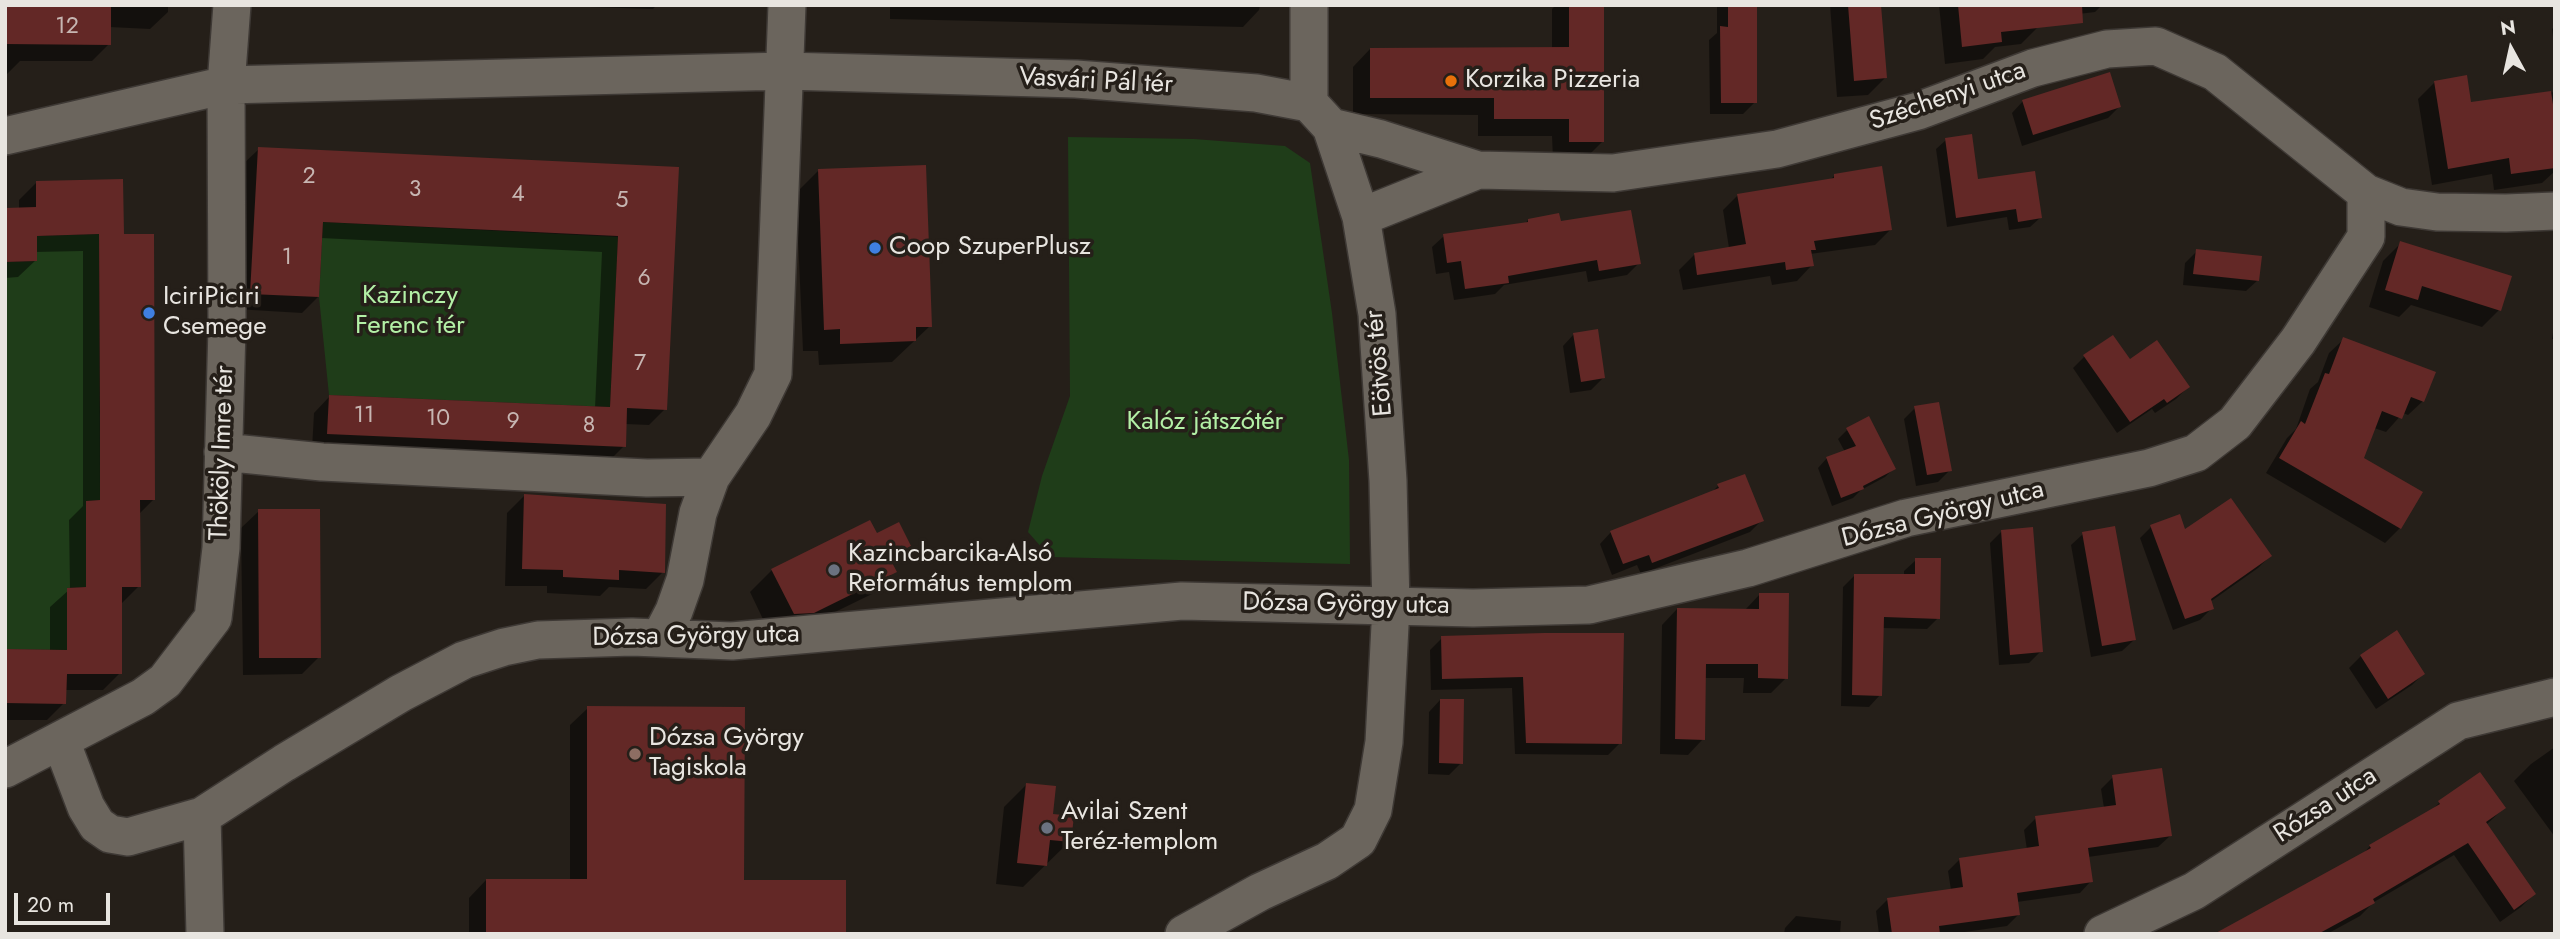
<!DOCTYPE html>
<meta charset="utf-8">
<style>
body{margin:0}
#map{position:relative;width:2560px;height:939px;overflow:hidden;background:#251f19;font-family:Jost,sans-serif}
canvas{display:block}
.frame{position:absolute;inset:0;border:7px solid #e8e5e0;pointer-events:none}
.north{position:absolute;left:2476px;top:14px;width:70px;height:70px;-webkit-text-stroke:5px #251f19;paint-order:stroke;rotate:352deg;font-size:19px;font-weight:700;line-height:28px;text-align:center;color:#e8e5e0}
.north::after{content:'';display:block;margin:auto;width:24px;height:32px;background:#e8e5e0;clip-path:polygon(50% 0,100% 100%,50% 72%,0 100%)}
.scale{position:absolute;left:14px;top:893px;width:96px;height:32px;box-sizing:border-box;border:4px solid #e8e5e0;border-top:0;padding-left:9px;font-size:21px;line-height:24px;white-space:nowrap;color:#e8e5e0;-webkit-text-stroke:5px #251f19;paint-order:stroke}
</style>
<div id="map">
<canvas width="2560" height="939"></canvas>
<div class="frame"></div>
<div class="north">N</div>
<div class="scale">20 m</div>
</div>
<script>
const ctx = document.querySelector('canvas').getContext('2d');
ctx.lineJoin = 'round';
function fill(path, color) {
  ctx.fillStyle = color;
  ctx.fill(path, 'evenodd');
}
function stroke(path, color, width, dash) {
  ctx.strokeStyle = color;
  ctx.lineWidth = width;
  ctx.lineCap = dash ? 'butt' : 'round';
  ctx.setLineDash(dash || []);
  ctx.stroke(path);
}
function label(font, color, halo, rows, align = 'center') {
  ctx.font = font + ' Jost,sans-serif';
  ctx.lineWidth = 7;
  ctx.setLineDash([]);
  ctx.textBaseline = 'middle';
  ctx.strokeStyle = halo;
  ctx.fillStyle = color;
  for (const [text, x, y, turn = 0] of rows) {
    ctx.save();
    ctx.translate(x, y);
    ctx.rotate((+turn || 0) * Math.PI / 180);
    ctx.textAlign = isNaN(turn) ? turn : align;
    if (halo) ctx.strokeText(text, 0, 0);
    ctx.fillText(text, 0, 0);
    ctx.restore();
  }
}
const green = new Path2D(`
 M1068,137l126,2 91,7 25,17 22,150 17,147 1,104 -300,-7 -22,-25 14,-56 28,-80z
 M323,222l295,15 -8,170 -281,-12 -10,-98z
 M99,234l1,266 -14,1v86l-19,1v62l-62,-1v-387l32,-1v-25z`);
const shadow = new Path2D(`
 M5,5h163v7l-18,17 -41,-2v17l-17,17h-72l-15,15z
 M528,5h129l-4,4z
 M890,5h370l-1,5 -16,17 -353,-8z
 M1556,5h47v136l-18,18h-32l-1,-23h-74v-21l-125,-1v-47l17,-18h182v-40z
 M1717,5h38v97l-12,12h-33l-1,-74 8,-7z
 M1830,5h50l6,72 -18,18 -31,2z
 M1939,5h163l-7,7 -58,7 1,8 -17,17 -26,3 -12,12 -38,5z
 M2555,26v26l-3,-23z
 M2435,82l34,22 86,-12v79l-13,12 -48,7 -2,-16 -60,11 -14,-86z
 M2023,101l96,6 -11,11 -86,28 -10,-33z
 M1946,140l31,41 63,37 -10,9 -21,3 -2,-13 -60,10 -11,-78z
 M259,149l418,20 -12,240 -16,16 -24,-1 -1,22 -16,16 -296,-13 2,-36 16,-17 265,12 7,-156 -281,-14 -3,59 -16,16 -67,-4 7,-144z
 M818,171l112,155 -38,36 -73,3 -1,-14h-15l-7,-158z
 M1835,175l55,55 -15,15 -65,9 2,11 -15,16 -25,4 -2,-9 -87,14 -4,-20 15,-15 35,-7 -6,-38 15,-15 92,-15z
 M36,183l86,53 31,264 -14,14v72l-17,17 -2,70 -17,17h-39v13l-17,17h-42v-69h45v-44l20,-18 -1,-69 14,-14v-255l-48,1 1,8 -18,17 -13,1v-69h14v-9z
 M1528,220l111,43 -12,12 -39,7 -2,-11 -82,14 -9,9 -41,6 -5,-28 -13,2 -4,-27 12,-11 81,-12z
 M2401,243l98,67 -17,17 -71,-22 -12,12 -30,-10 14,-46z
 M2197,251l61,29 -12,11 -63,-6 2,-22z
 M2555,320v19h-3z
 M1574,334l29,44 -12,12 -21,3 -7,-47z
 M2113,338l17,24 58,25 -12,12 -21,14 -3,-4 -35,24 -44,-65 11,-11z
 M2344,339l79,62 -15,14 -5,-2 -17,19 -12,-4 -12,31 58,34 -20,35 -15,15 -119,-70 21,-35 9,-9 14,-40 8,-7 11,-29z
 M1915,408l35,62 -12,12 -22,4 -12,-67z
 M1847,430l47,38 -9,9 -24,13 -8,8 -21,8 -14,-38 9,-10 18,-6 -7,-13z
 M1718,486l44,34 -12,12 -109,42 -4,-9 -25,10 -12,-31 11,-12 99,-38z
 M524,496l139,76 -17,17 -37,-2 -9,9 -53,-3v-7h-42l2,-73z
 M259,511l60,146 -17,17 -59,1 -2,-147z
 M2151,527l33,5 86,24 -12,12 -48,34 2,6 -12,12 -27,10 -33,-92z
 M2002,531l39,120 -12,12 -30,2 -9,-122z
 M2083,534l51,106 -12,11 -31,6 -20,-112z
 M876,535l33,11 -18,18 3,8 -22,22 -82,40 -19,2 -21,-44 22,-22z
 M1916,560l22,58 -11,11 -45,-1 -2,67 -11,12 -28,-1 2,-119 11,-11h50v-5z
 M1760,594l26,84 -15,15h-28l1,-15h-40l-1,61 -15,16 -28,-1 2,-129 15,-16 68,1z
 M2396,633l27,41 -11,11 -36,24 -27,-41 12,-12z
 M1622,635l-2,108 -12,12 -93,-1 -3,-66 -81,2 -1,-40 12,-12z
 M1440,700l21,63 -12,12 -21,-1 1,-62z
 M588,708l155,174 101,52h-375v-36l17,-18 84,1v-156z
 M2555,747v90l-41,-56 17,-17z
 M2113,777l57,59 -12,11 -70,10 3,24 -11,12 -63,9 2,12 -12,12 -56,8h-72l-3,-23 12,-12 63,-9 -3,-19 12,-12 67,-9 -3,-20 12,-12 68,-10 -3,-19z
 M1026,785l44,56 -47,46 -27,-3 8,-77z
 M2440,802l64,6 -18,17 48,69 -13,13 -21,15 -46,-67 -80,47 -14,14 -33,18h-109l144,-79 8,-9 60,-34z
 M1796,916l45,5 -1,13h-56l1,-6z`);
const building = new Path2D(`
 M5,5h106v40l-106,-1z
 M1569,5h35v137h-35v-23h-75v-21h-124v-50l199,-1z
 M1728,5h29v98h-36l-1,-77 8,1z
 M1848,5h33l6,73 -33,3z
 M1958,5h124l1,18 -82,9 1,10 -40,5z
 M2110,72l11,35 -88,28 -11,-35z
 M2467,75l4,27 80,-11 4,27v50l-44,6 -2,-16 -61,11 -14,-88z
 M1972,134l6,45 57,-8 7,47 -24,4 -2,-13 -60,9 -11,-80z
 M258,147l421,20 -12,243 -40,-2 -1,39 -299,-13 2,-39 281,12 8,-171 -295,-14 -4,75 -69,-3z
 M926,165l6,162h-16v14l-76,3v-15l-16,1 -6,-161z
 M1882,166l10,64 -78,11 2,9h-5l3,16 -28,4 -1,-8 -88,13 -3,-22 52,-9 -9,-50 97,-16v-4z
 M123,179l1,55h30l1,266h-15l1,87h-19v87h-55l-1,30 -61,-1v-54l62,1v-62l19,-1v-86l14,-1v-86l-1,-180 -62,2v25l-32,1v-54l31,-1v-26z
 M1631,210l10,54 -42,7 -2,-11 -89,16 1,7 -44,6 -4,-28 -14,2 -4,-29 85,-12v-3l31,-6 2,8z
 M2400,241l112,35 -11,35 -79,-25 -4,14 -33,-10z
 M2196,249l66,7 -3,25 -66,-7z
 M1598,329l7,49 -24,4 -8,-49z
 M2113,335l17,24 27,-19 33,47 -23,16 -3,-4 -34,23 -47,-67z
 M2343,337l93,35 -12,30 -13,-5 -9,22 -20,-8 -18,47 59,34 -22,37 -122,-71 22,-37 4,3 20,-51 4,1z
 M1939,402l13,69 -25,4 -13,-69z
 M1869,416l27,53 -33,17 1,3 -23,9 -15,-41 30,-11 -10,-18z
 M1745,474l19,47 -112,42 -3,-8 -26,9 -13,-33 109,-43 -2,-4z
 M524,494l142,10 -1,69 -46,-3v10l-56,-3v-7l-41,-1z
 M2231,498l41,58 -61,43 3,10 -29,10 -35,-94 30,-11 5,15z
 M258,509h62l1,149h-62z
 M870,520l7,13 22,-11 12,24 -22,11 8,15 -83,41 -20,1 -23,-45z
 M2115,526l21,114 -34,6 -20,-114z
 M2033,527l10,125 -33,3 -9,-125z
 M1915,558h26l-1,61 -56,-2 -2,79 -30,-1 2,-121h61z
 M1759,593h30l-1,86 -30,-1v-14h-52l-1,76 -30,-1 2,-131 82,1z
 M2397,630l28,44 -37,25 -28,-44z
 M1544,633h80l-2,111 -96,-1 -3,-66 -81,2 -1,-43z
 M1440,699h24l-1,65 -24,-1z
 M587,706l158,1 -1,173h102v54h-360v-55h101z
 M2162,768l10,68 -84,12 5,34 -76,11 3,22 -81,11 1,8h-48l-5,-36 76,-11 -4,-29 80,-12 -4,-30 81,-11 -4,-30z
 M2480,772l26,36 -20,14 50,72 -22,16 -46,-67 -95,56 2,4 -57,31h-104l157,-86 -2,-3 71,-41 -2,-3z
 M1026,783l30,3 -3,28 21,2 -3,26 -21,-2 -3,26 -30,-3z`);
const street = new Path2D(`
 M1309,5v98
 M1309,103l22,24 50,12 97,31 135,3 164,-24 141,-38 115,-43 74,-19 49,-3 59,26 151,121 35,14 36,5 69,1 49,-2
 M5,136l221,-51 559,-14 291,8 180,14 53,10
 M1361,217l117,-47
 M223,452l99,10 325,16 64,-1
 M660,638l14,-27 11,-31 13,-67 13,-36 42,-62 20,-41 14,-369
 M61,741l25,66 11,18 13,9 18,3 74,-21 82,-53 117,-70 63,-33 40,-13 34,-7 94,-3 100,4 450,-40 291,7 116,-3 159,-37 158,-50 243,-50 47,-15 39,-30 63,-82 68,-104v-44
 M5,769l138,-72 22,-16 48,-63 8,-70 6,-221 -1,-242 6,-80
 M202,816l3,118
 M1184,934l76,-42 67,-31 31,-21 15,-30 11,-68 7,-136 -3,-125 -11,-167 -16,-97 -30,-90
 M2103,934l91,-43 264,-170 97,-24`);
const markers = [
 [1451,81,7,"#e8710a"],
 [875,248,7,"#3f7fe0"],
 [149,313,7,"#3f7fe0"],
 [834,570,7,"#6b7280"],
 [635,754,7,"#8d6e63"],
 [1047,828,7,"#6b7280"]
];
const numberNames = [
 ["12",67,27],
 ["2",309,177],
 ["3",415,190],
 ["4",518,195],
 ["5",622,201],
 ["1",287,258],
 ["6",644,279],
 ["7",640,364],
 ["11",364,416],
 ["10",438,419],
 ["9",513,422],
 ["8",589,426]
];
const poiNames = [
 ["Korzika Pizzeria",1465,81],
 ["Coop SzuperPlusz",889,248],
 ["IciriPiciri",163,298],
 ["Csemege",163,328],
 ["Kazincbarcika-Alsó",848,555],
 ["Református templom",848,585],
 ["Dózsa György",649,739],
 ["Tagiskola",649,769],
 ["Avilai Szent",1061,813],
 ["Teréz-templom",1061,843]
];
const streetNames = [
 ["Vasvári Pál tér",1096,82,3],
 ["Széchenyi utca",1948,97,-19],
 ["Eötvös tér",1380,363,-95],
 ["Thököly Imre tér",223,453,-88],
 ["Dózsa György utca",1943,515,-14],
 ["Dózsa György utca",1346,605,1],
 ["Dózsa György utca",696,637,-1],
 ["Rózsa utca",2326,806,-33]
];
const parkNames = [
 ["Kazinczy",410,297],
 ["Ferenc tér",410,327],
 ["Kalóz játszótér",1205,423]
];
fill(green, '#1f3d19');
fill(shadow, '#0007');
fill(building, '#632826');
stroke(street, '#3e3935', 40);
stroke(street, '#6b655d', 37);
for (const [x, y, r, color] of markers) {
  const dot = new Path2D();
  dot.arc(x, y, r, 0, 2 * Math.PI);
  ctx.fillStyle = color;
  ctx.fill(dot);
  stroke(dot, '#251f19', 2.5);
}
label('23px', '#c7b6b2', null, numberNames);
label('26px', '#e8e5e0', '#251f19', poiNames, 'left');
label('26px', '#e8e5e0', '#251f19', streetNames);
label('26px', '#b3f0a6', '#251f19', parkNames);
</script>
